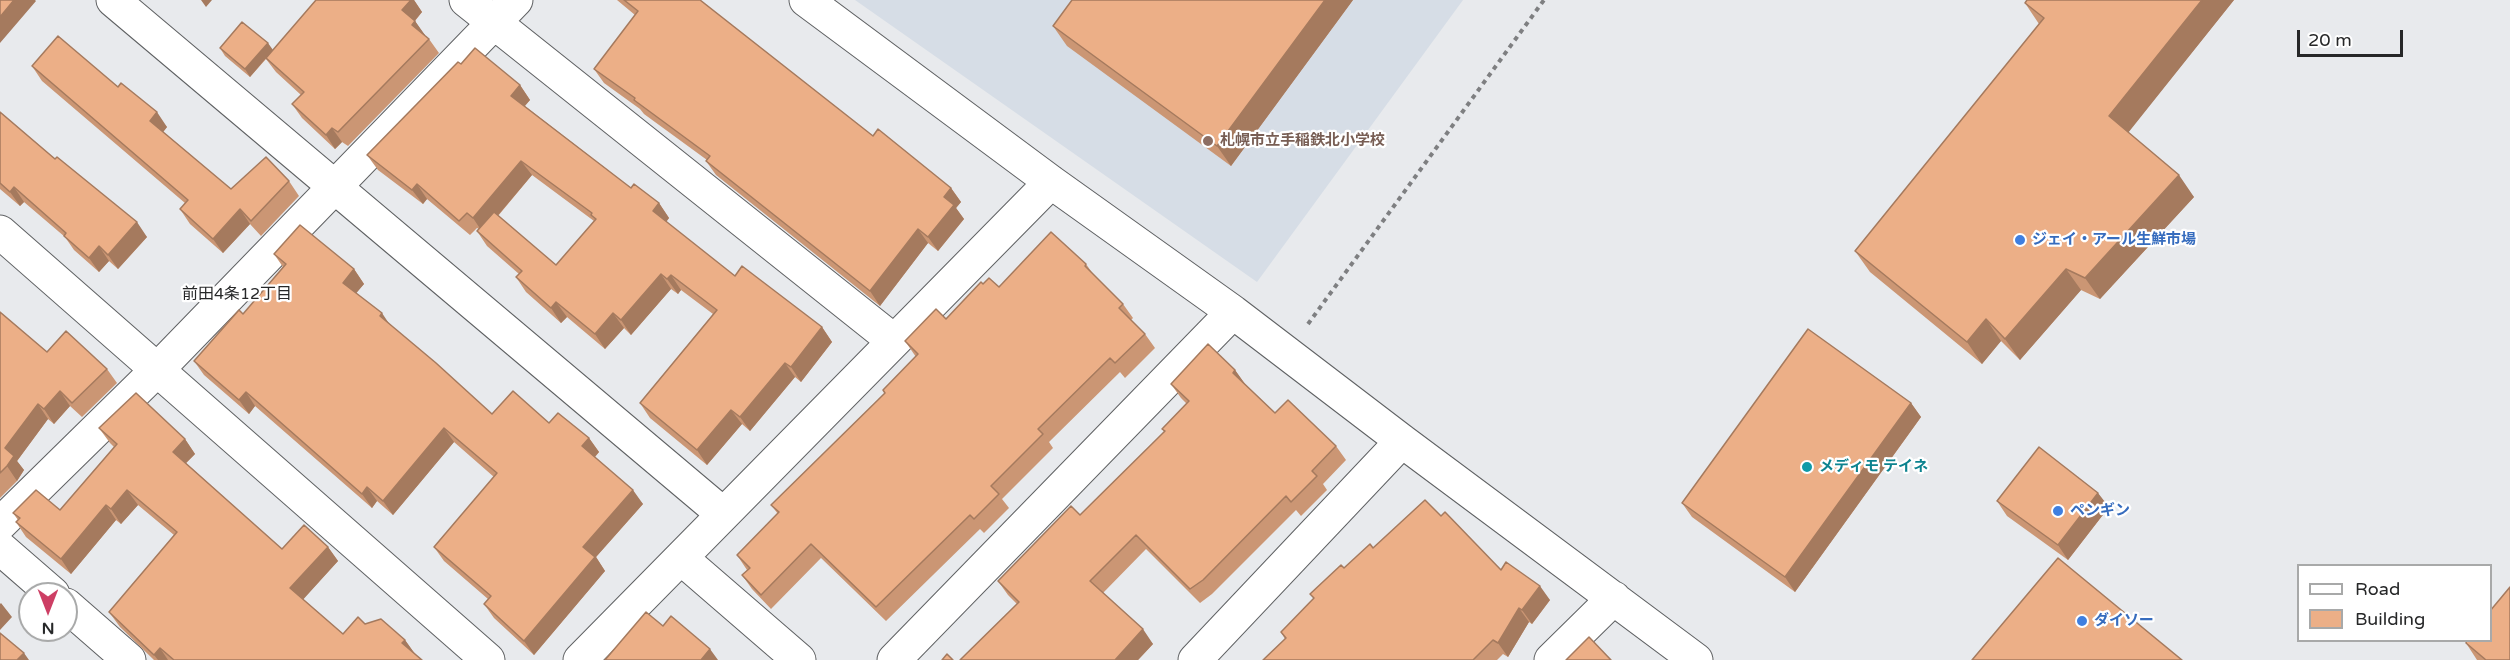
<!DOCTYPE html>
<meta charset="utf-8">
<style>
body{margin:0}
#map{position:relative;width:2510px;height:660px;overflow:hidden;background:#e8eaed;font-family:"Varela Round",sans-serif}
canvas{display:block}
.legend{position:absolute;left:2297px;top:564px;width:195px;height:78px;box-sizing:border-box;background:#fff;border:2px solid #a8a9a9;margin:0;padding:8px 10px;list-style:none;font-size:18px;color:#262728}
.legend li{display:flex;align-items:center;gap:12px;height:30px}
.legend b{width:30px;border:2px solid #a8a9a9}
.north{position:absolute;left:18px;top:582px;width:60px;height:60px;box-sizing:border-box;background:#fff;border:2px solid #a8a9a9;border-radius:50%;rotate:180deg;font-size:16px;font-weight:700;line-height:24px;text-align:center;color:#262728}
.north::after{content:'';display:block;margin:auto;width:21px;height:27px;background:#cd3e64;clip-path:polygon(50% 0,100% 100%,50% 72%,0 100%)}
.scale{position:absolute;left:2297px;top:30px;width:106px;height:27px;box-sizing:border-box;border:3px solid #262728;border-top:0;padding-left:8px;font-size:18px;line-height:21px;white-space:nowrap;color:#262728;-webkit-text-stroke:4px #fff;paint-order:stroke}
</style>
<div id="map">
<canvas width="2510" height="660"></canvas>
<ul class="legend">
<li><b style="height:8px;background:#fff"></b>Road</li>
<li><b style="height:16px;background:#ecaf87"></b>Building</li>
</ul>
<div class="north">N</div>
<div class="scale">20 m</div>
</div>
<script>
const ctx = document.querySelector('canvas').getContext('2d');
ctx.lineJoin = 'round';
function fill(path, color) {
  ctx.fillStyle = color;
  ctx.fill(path, 'evenodd');
}
function stroke(path, color, width, dash) {
  ctx.strokeStyle = color;
  ctx.lineWidth = width;
  ctx.lineCap = dash ? 'butt' : 'round';
  ctx.setLineDash(dash || []);
  ctx.stroke(path);
}
function label(font, color, halo, rows, align = 'center') {
  ctx.font = font + ' "Varela Round","Noto Sans JP",sans-serif';
  ctx.lineWidth = 4.5;
  ctx.setLineDash([]);
  ctx.textBaseline = 'middle';
  ctx.strokeStyle = halo;
  ctx.fillStyle = color;
  for (const [text, x, y, turn = 0] of rows) {
    ctx.save();
    ctx.translate(x, y);
    ctx.rotate((+turn || 0) * Math.PI / 180);
    ctx.textAlign = isNaN(turn) ? turn : align;
    if (halo) ctx.strokeText(text, 0, 0);
    ctx.fillText(text, 0, 0);
    ctx.restore();
  }
}
const built = new Path2D(`
 M855,0h608l-206,282z`);
const path = new Path2D(`
 M1308,324l236,-324`);
const minor = new Path2D(`
 M113,0l610,514
 M466,0l428,341
 M806,0l245,182 182,130 169,129 294,219
 M0,232l488,428
 M0,524l157,-154 359,-370
 M0,548l53,46
 M681,558l118,102
 M66,605l63,55
 M580,660l471,-478
 M894,660l339,-348
 M1195,660l207,-219
 M1551,660l63,-62`);
const wall = new Path2D(`
 M315,0h99l8,12 -7,9 10,15 4,3 10,14 -91,93 -6,-4 -7,7 -33,-31 -10,-14 9,-9 -25,-23 -10,-13 -16,18 -25,-21 -5,-8 53,2 43,-50z
 M617,0h83l173,136 78,52 10,14 -5,6 8,11 -26,32 -10,-8 -48,63 -164,-131 -10,-14 1,-1 -63,-46 -4,-5 -36,-26 -10,-14 41,-54z
 M1353,0l-122,166 -164,-120 -14,-20z
 M2027,0h207l-106,132 66,65 -94,102 -19,-9 -61,70 -19,-19 -19,23 -112,-92 -15,-21 184,-227 -14,-21z
 M461,64l59,21 10,15 -5,6 106,82 28,15 10,15 -3,4 69,54 87,51 10,15 -31,40 -6,-5 -45,54 -8,-7 -35,41 -57,-47 -10,-15 73,-89 -32,-24 -3,4 -7,-5 -40,46 -7,-7 -19,21 -38,-32 -6,6 -35,-31 -10,-15 3,-3 -32,-28 -10,-15 2,-2 -2,-1 -7,7 -43,-36 -4,5 -45,-34 -11,-15zM532,175l62,46 -38,44 -58,-49z
 M32,66l86,21 49,40 -4,5 68,57 58,-8 10,15 -38,40 -11,-12 -27,29 -33,-29 -10,-15 5,-6 -143,-122z
 M0,112l147,125 -29,32 -9,-8 -10,11 -25,-22 -9,-13 -41,-35 -4,4 -20,-17z
 M274,254l80,15 10,15 -8,9 33,31 103,90 57,9 40,15 10,14 -4,5 48,47 -47,53 9,14 -71,84 -40,-37 -10,-14 4,-5 -44,-38 -10,-14 60,-70 -40,-35 -61,73 -16,-14 -5,7 -117,-102 -6,8 -45,-39 -10,-14 49,-47 40,-47z
 M1086,264l7,10 30,30 10,14 -2,2 14,14 10,14 -30,30 -5,-6 -71,70 4,6 -51,51 7,9 -25,25 -4,-4 -94,92 -65,-63 -50,51 -19,-20 -10,-14 5,-5 -10,-15 41,-41 -7,-9 114,-112 -2,-3 33,-33 -11,-16 41,-22 37,-35 16,3z
 M0,312l47,40 60,17 10,14 -35,34 -12,-11 -16,18 -6,-5 -31,42 7,9 -7,11 -17,17z
 M1235,370l10,14 30,29 61,33 10,14 -23,24 4,6 -26,26 -5,-6 -84,84 -12,9 -54,-54 -43,44 50,51 -15,16h-178l57,-56 -9,-9 -10,-14 82,-66 84,-83 -2,-3 25,-25 -6,-6 -10,-14z
 M1911,403l10,14 -126,175 -103,-75 -10,-14z
 M99,428l86,11 10,15 -9,9 96,86 46,-2 10,14 -35,38 40,35 22,-10 40,16 10,14 7,6h-268l-34,-33 -11,-15 65,-77 -36,-30 -17,19 -5,-4 -45,54 -45,-37 -10,-15 2,-2 -5,-7 47,-3 54,-63 -4,-4z
 M1997,501l112,6 -41,53 -61,-44z
 M1441,516l60,54 49,30 -18,24 -3,-2 -21,35 -5,-3 -6,6h-234l22,-21 -4,-7 33,-33 -4,-5 63,-46z
 M2466,643l44,17h-33z`);
const shadedWall = new Path2D(`
 M14,0h21l1,1 -36,42v-26z
 M201,0h11l-6,7z
 M411,0h3l8,12 -10,12 -10,-14z
 M1325,0h28l-122,166 -14,-20z
 M2202,0h32l-110,138 -15,-22z
 M415,21l10,14 -3,5 -10,-15z
 M268,43l5,7 -23,27 -5,-8z
 M520,85l10,15 -9,10 -10,-14z
 M157,112l10,15 -7,9 -10,-15z
 M332,128l10,14 -7,7 -9,-14z
 M521,161l11,14 -49,58 -10,-15z
 M2179,175l15,22 -94,102 -15,-21z
 M417,184l10,15 -4,5 -11,-14z
 M14,187l10,15 -4,4 -10,-14z
 M951,188l10,14 -5,6 8,11 -26,32 -10,-14 16,-40z
 M659,203l10,15 -6,8 -10,-15z
 M240,209l10,15 -27,29 -10,-14z
 M137,222l10,15 -29,32 -10,-14z
 M918,229l10,14 -48,63 -10,-15z
 M99,246l10,15 -10,11 -10,-14z
 M354,269l10,15 -11,13 -10,-14z
 M2066,269l15,21 -61,70 -15,-21z
 M661,274l10,15 -40,46 -10,-15z
 M671,275l10,15 -3,4 -11,-15z
 M556,302l11,15 -6,6 -10,-15z
 M382,313l10,15 -12,-12z
 M613,313l11,15 -19,21 -10,-15z
 M1986,319l15,22 -19,23 -15,-22z
 M822,327l10,15 -31,40 -10,-15z
 M785,363l10,14 -45,54 -10,-14z
 M1235,370l10,14 -12,-11z
 M60,391l10,15 -16,18 -10,-15z
 M246,392l9,14 -6,8 -10,-14z
 M1911,403l10,14 -126,175 -10,-15z
 M38,404l10,15 -31,42 7,9 -7,11 -10,-15 -2,-18z
 M731,410l11,14 -35,41 -10,-15z
 M444,428l10,14 -61,73 -10,-14z
 M589,438l10,14 -7,8 -10,-14z
 M185,439l10,15 -12,12 -10,-14z
 M367,487l10,14 -5,7 -10,-14z
 M127,490l11,15 -17,19 -10,-15z
 M633,490l10,14 -47,53 9,14 -71,84 -10,-14 59,-94z
 M2098,493l11,14 -41,53 -10,-15z
 M106,505l10,15 -45,54 -10,-15z
 M328,547l10,14 -38,42 -10,-15z
 M1540,586l10,14 -18,24 -10,-14z
 M1,603l11,14 -12,13v-26z
 M1519,608l10,14 -21,35 -10,-14z
 M1143,629l10,15 -15,16h-23z
 M405,640l10,14 -13,-11z
 M160,648l8,12h-10l-4,-5z
 M710,649l8,11h-17z
 M24,653l5,7h-12z`);
const building = new Path2D(`
 M0,0h14l-14,17z
 M316,0h95l-9,10 13,11 -3,4 17,14 -91,93 -6,-4 -6,7 -34,-31 12,-12 -38,-34z
 M624,0h76l173,136 5,-7 73,59 -7,9 10,8 -26,32 -10,-8 -48,62 -164,-130 4,-5 -76,-56 1,-2 -41,-29 44,-58z
 M1072,0h253l-108,146 -164,-120z
 M2027,0h175l-93,116 70,59 -94,103 -19,-9 -61,70 -19,-20 -19,23 -112,-91 189,-233 -19,-15z
 M242,22l26,21 -23,26 -25,-21z
 M58,36l60,51 3,-4 36,29 -7,9 81,68 35,-32 23,24 -38,40 -11,-12 -27,30 -33,-30 8,-9 -156,-134z
 M475,48l45,37 -9,11 120,92 3,-4 25,19 -6,8 82,65 7,-10 80,61 -31,40 -6,-4 -45,54 -9,-7 -34,40 -57,-47 77,-93 -46,-35 -4,4 -6,-5 -40,46 -8,-7 -18,21 -39,-32 -5,6 -35,-31 6,-6 -45,-40 17,-19 62,53 40,-46 -5,-4 1,-2 -71,-52 -48,57 -6,-5 -8,8 -42,-37 -5,6 -45,-35 91,-93 3,2z
 M0,112l55,47 2,-2 80,65 -29,33 -9,-9 -10,12 -25,-22 2,-3 -52,-46 -4,5 -10,-9z
 M300,225l54,44 -11,14 39,30 -2,3 56,47 56,51 21,-23 36,32 9,-10 31,25 -7,8 51,44 -50,57 12,10 -71,84 -40,-37 7,-8 -57,-49 63,-74 -53,-45 -61,73 -16,-14 -5,7 -116,-102 -7,8 -45,-39 45,-51 4,4 43,-50 -12,-10z
 M1051,232l35,32 -1,2 38,38 -4,4 26,26 -30,29 -5,-5 -72,71 5,5 -52,52 8,8 -25,25 -4,-4 -94,92 -65,-63 -50,51 -19,-20 8,-7 -13,-13 42,-43 -8,-7 114,-112 -2,-3 35,-36 -13,-13 31,-32 10,10 35,-37 2,2 6,-6 10,9z
 M0,312l47,40 19,-21 41,38 -35,34 -12,-12 -16,18 -6,-5 -33,44 9,8 -7,10 -7,7z
 M1808,329l103,74 -126,174 -103,-74z
 M1208,344l27,26 -2,3 42,40 13,-13 48,46 -24,25 5,5 -26,26 -5,-6 -83,84 -13,9 -54,-54 -46,46 53,48 -28,31h-155l59,-58 -21,-21 73,-75 9,9 85,-84 -3,-2 27,-28 -18,-17z
 M136,393l49,46 -12,13 109,97 22,-24 24,22 -38,41 53,46 15,-17 7,7 16,-5 24,21 -3,3 20,17h-248l-14,-12 -6,7 -45,-43 68,-80 -50,-42 -16,19 -5,-4 -45,54 -45,-37 4,-4 -7,-5 23,-23 24,20 57,-66 -18,-16z
 M2039,447l59,46 -40,52 -61,-44z
 M1425,500l16,16 4,-4 56,58 5,-8 34,24 -18,24 -3,-2 -21,35 -5,-3 -20,20h-210l23,-22 -5,-6 33,-34 -4,-4 31,-29 3,3 26,-24 3,4z
 M2058,558l124,102h-210z
 M2510,587v73h-24l-20,-17 1,-3h23v-29z
 M646,612l17,14 8,-10 39,33 -9,11h-96z
 M0,633l24,20 -7,7h-17z
 M1589,637l22,23h-45z
 M947,654l6,6h-11z`);
const markers = [
 [1208,141,6,"#8d6e63"],
 [2020,240,6,"#3f7fe0"],
 [1807,467,6,"#0f9aa8"],
 [2058,511,6,"#3f7fe0"],
 [2082,621,6,"#3f7fe0"]
];
const educationNames = [
 ["札幌市立手稲鉄北小学校",1220,141]
];
const shopNames = [
 ["ジェイ・アール生鮮市場",2032,240],
 ["ペンギン",2070,511],
 ["ダイソー",2094,621]
];
const cultureNames = [
 ["メディモ テイネ",1819,467]
];
const neighbourhoodNames = [
 ["前田4条12丁目",237,295]
];
fill(built, '#d6dde6');
stroke(minor, '#5f6163', 35);
stroke(path, '#7e7f81', 4, [4.5, 4.5]);
stroke(minor, '#fff', 33);
fill(wall, '#cb9674');
fill(shadedWall, '#a57a5e');
fill(building, '#ecaf87');
stroke(building, '#a57a5e', 1.5);
for (const [x, y, r, color] of markers) {
  const dot = new Path2D();
  dot.arc(x, y, r, 0, 2 * Math.PI);
  ctx.fillStyle = color;
  ctx.fill(dot);
  stroke(dot, '#fff', 2);
}
label('bold 15px', '#785e54', '#fff', educationNames, 'left');
label('bold 15px', '#366cbe', '#fff', shopNames, 'left');
label('bold 15px', '#0d838f', '#fff', cultureNames, 'left');
label('16px', '#262728', '#fff', neighbourhoodNames);
</script>
